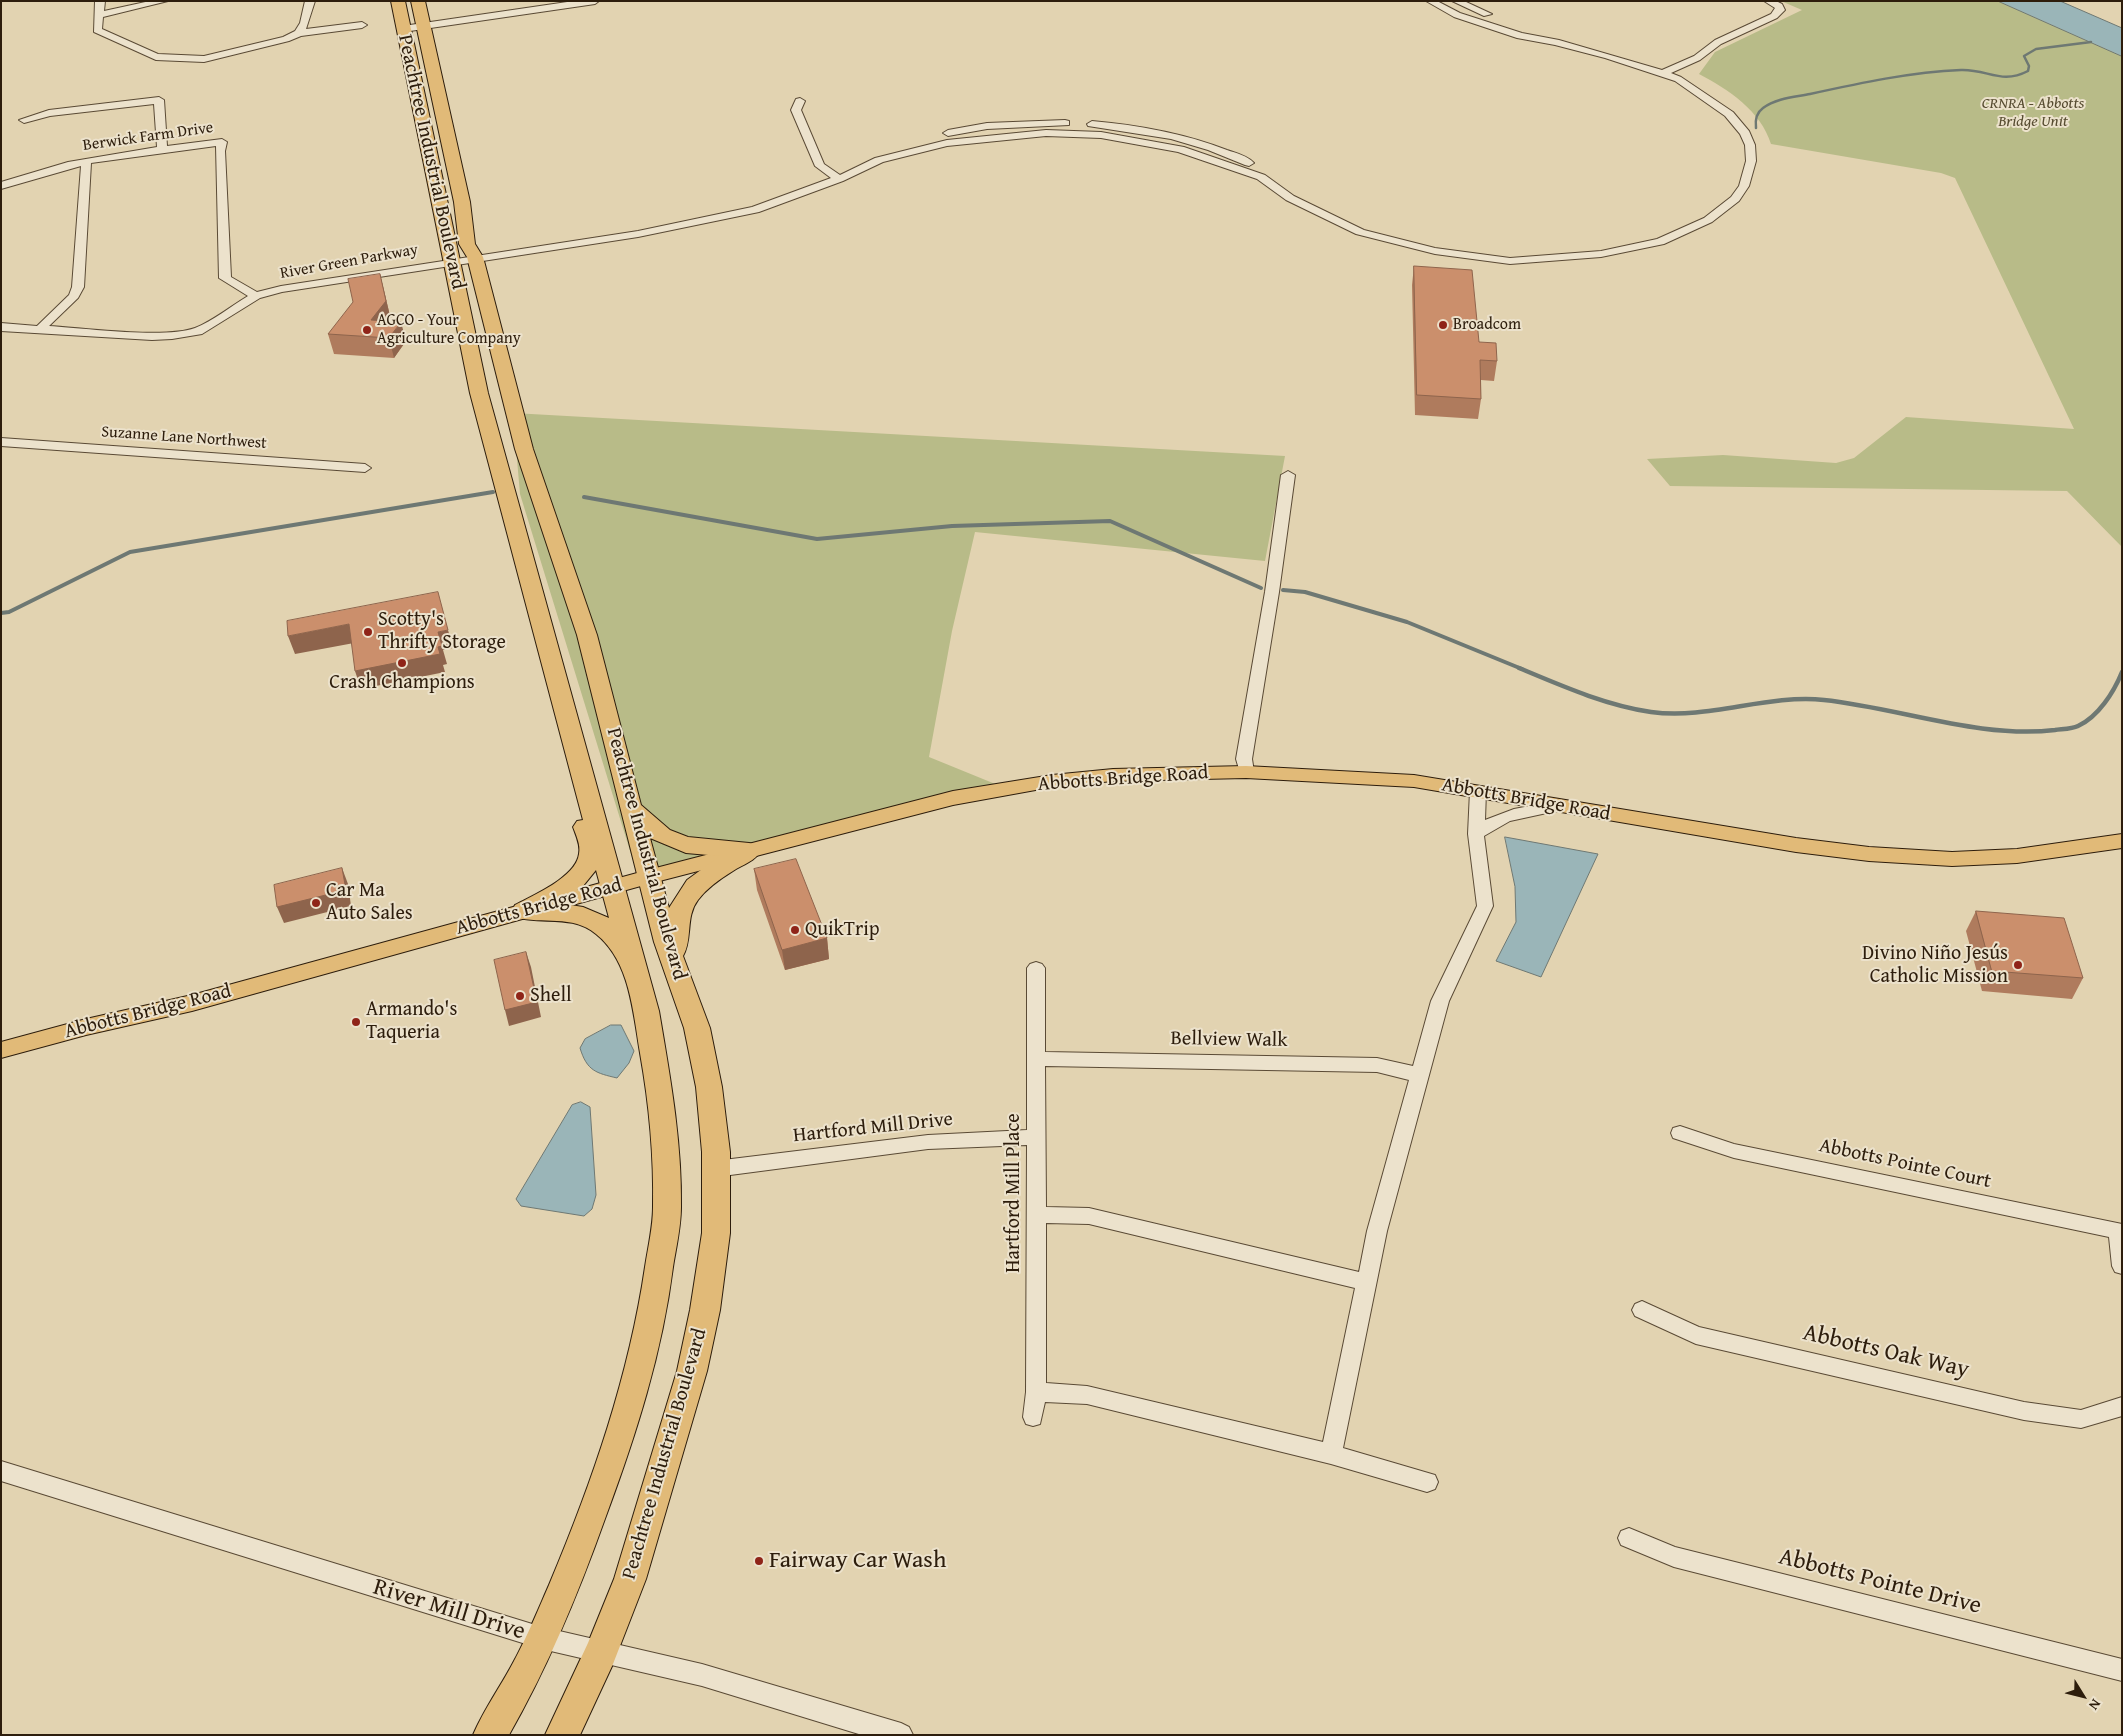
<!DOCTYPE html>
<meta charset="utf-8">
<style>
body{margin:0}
#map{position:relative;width:2123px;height:1736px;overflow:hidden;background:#e2d3b1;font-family:"Gentium Book Plus",serif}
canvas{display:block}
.frame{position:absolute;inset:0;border:2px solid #2d1d0c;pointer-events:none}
.north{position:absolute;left:2058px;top:1671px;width:50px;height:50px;-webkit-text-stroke:4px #ece2cc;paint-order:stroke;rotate:126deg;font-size:14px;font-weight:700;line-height:20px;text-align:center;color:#2d1d0c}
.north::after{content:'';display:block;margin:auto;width:18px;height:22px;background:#2d1d0c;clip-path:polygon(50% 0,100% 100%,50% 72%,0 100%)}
</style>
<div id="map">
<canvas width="2123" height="1736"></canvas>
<div class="frame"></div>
<div class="north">N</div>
</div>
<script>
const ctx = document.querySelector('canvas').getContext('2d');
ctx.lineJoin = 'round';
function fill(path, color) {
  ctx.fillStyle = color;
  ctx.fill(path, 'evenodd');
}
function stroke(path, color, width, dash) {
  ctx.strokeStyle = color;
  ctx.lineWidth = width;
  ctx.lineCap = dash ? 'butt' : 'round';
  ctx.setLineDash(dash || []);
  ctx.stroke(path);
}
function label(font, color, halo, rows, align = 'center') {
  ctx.font = font + ' "Gentium Book Plus",serif';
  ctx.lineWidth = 4;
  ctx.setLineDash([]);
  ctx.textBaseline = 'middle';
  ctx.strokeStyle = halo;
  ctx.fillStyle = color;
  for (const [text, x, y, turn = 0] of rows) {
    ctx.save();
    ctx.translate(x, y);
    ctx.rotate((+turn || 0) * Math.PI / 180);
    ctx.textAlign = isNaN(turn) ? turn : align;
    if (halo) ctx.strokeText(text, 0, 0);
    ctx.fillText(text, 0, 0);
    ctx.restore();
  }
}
const green = new Path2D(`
 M1781,1h217l124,55v491l-55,-56 -397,-5 -23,-27 76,-4 113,8 18,-5 52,-41 168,12 -119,-251 -14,-5 -170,-29c-10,-33 -43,-55 -72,-70l16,-22 87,-42z
 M513,413l772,43 -20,105 -290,-29 -23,99 -23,126 81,33 -372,87 -118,-383z`);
const water = new Path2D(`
 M1998,1h62l62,27v28z
 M1505,837l93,17 -57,123 -45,-16 20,-39 -1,-35z
 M611,1025h10l13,26 -5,12 -12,15c-21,-5 -30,-7 -37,-30l5,-9z
 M581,1102l9,5 6,88 -4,14 -8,7 -63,-10 -5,-7 56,-94z`);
const streamFar2 = new Path2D(`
 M1756,128c-1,-8 0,-15 7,-20 13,-10 32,-11 47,-14 50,-11 101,-22 151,-24 27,-1 40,15 67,1l1,-5 -5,-10 12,-7 55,-7`);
const streamFar1 = new Path2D(`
 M584,497l233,42 135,-13 158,-5 151,67
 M1283,590l22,2 102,30 115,47
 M1,613l8,-1 121,-60 363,-60`);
const stream = new Path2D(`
 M1519,668c43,18 86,37 132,44 58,8 115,-18 173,-12 76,8 156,39 231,30 7,-1 17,-1 23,-4 20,-9 36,-34 44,-54`);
const minor = new Path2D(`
 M95,1h10l-1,10 46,-10h18l-65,16 -1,12 56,25 46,2 79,-19 12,-6 5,-8 5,-22h10l-9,28 56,-7 5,3 -5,3 -61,8 -12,5 -85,21 -48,-2 -62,-28z
 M574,1h25l-4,3 -192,28 -5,-3 5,-3z
 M1426,1h11l23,12 62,20 37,7 103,30 32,-14 21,-16 56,-26 4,-6 -11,-7h12l6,3 3,6 -8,8 -56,26 -21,16 -29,13 10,4 52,35 16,19 6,14 1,16 -7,25 -10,15 -27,21 -48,22 -63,13 -91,7 -75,-10 -79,-20 -70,-34 -29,-21 -79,-27 -77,-14 -55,-2 -99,10 -64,16 -40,19 -84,31 -121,25 -356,55 -22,6 -58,36 -30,5 -20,1 -151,-9v-8l36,3 32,-31 3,-8 9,-121 -80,23v-7l67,-20 89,-15 -3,-43 -104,12 -26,7 -5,-3 30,-10 110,-13 5,3 3,46 55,-7 5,3 -2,9 6,126 26,15 24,-6 357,-55 114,-24 79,-29 -16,-12 -24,-56 5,-11 4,-1 5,3 -4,9 23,54 16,11 35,-17 72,-18 99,-10 55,2 83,15 81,28 29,21 70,34 71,18 75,10 91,-7 56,-12 47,-21 27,-21 8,-11 7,-25 -1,-16 -5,-11 -15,-18 -50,-35 -70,-23 -50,-13 -38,-7 -63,-21zM216,146l3,132 29,18c-17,10 -35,25 -53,32 -30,11 -111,0 -146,-2l29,-28 6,-11 7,-124z
 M1452,1h12l28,13 -8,2z
 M1065,120l4,1v4l-82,4 -39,7 -5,-3 5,-3 39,-7z
 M1092,121c46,4 91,12 135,29 9,3 21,6 27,13l-5,3 -4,-1 -37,-15 -37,-11 -83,-13 -1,-2z
 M1,438l364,26 6,4 -6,4 -364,-26z
 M1288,471l7,4 -16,117 -27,167 2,13 -3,4h-10l-5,-17 29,-167 16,-117z
 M1478,786l6,1 2,4 -1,29 29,-11 42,-8 6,1 2,4 -2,4 -6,1 -46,10 -26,15 9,70 -44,95 -62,230 -44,217 92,27 3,7 -3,7 -8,3 -96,-28 -244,-60 -42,-2 -5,22 -7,2 -7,-2 -3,-7 3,-25 1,-247 -99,4 -213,28 -7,-3 -2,-5 2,-5 7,-3 213,-26 99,-5v-162l3,-4 6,-2 6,2 3,4v84l332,6 36,8 18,-65 46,-95 -9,-72 2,-43 2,-4zM1045,1066l332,6 32,8 -42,151 -8,41 -270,-64 -43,-1zM1046,1223l43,1 266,64 -32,154 -236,-56 -41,-3z
 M1680,1126l54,18 388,80v50l-7,-2 -3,-6 -3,-29 -375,-79 -61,-20 -2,-5 2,-5z
 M1642,1301l57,26 325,75 57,8 41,-13v19l-41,12 -57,-8 -328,-76 -61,-28 -3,-6 3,-6z
 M1,1461l541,166 160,37 199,59 8,4 4,8h-51l-160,-49 -160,-37 -541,-168z
 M1629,1528l46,19 447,112v22l-448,-114 -53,-22 -3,-7 3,-7z`);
const major = new Path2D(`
 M1246,766l168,9 382,63 73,9 83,5 65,-3 105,-15v14l-105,15 -65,3 -83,-5 -73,-9 -382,-65 -168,-9 -133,3 -61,6 -99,18 -305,79 -456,127 -106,24 -85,23v-16l85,-23 106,-24 456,-125 305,-79 99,-16 61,-6z`);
const highway = new Path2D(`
 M391,1h14l83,392 171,618c11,65 23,130 22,196 0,20 -5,41 -8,60 -11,87 -37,168 -67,249 -27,76 -57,149 -97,219h-36c11,-26 28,-49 41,-74 13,-24 24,-51 35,-76 43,-102 80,-209 96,-318 3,-20 8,-40 8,-60 1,-51 -4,-104 -13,-154 -7,-41 -10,-92 -44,-119 -24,-20 -53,-9 -81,-17l-3,-6 3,-6c19,-10 61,-28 64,-51 2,-9 -3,-19 -6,-27l4,-6 6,-1 -113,-427zM596,870l13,48 -26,-11 -25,-4 25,-17z
 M411,1h14l45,201 5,42 8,13 50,192 64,186 44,170 29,25 18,7 61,6 8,2 4,6c-6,10 -19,14 -28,20 -13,8 -26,17 -35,29 -13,17 -5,39 -15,56l27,72 12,59 8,65v81l-10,77 -13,61 -61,208 -33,85 -33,71h-35l43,-92 26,-64 63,-208 13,-61 12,-77v-81l-6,-65 -12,-59 -30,-86 -77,-307 -62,-186 -48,-192 -8,-13 -5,-42zM650,838l36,15 34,3 -33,24 -18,28z`);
const wall = new Path2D(`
 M1414,266l65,76 18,19 -3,20 -13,-1v19l-3,20 -63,-4 -3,-130z
 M380,274l11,46 -1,1 16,20 -12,17 -60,-4 -6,-20z
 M754,869l73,69 2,21 -44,11 -28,-80z
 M1976,911l107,67 -11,21 -90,-8 -16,-60z`);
const shadedWall = new Path2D(`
 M380,274l11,46 -14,18 -6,-18z
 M401,322l5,19 -12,17 -5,-20z
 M349,624l5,19 -59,11 -7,-18z
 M448,630l5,18 -10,2 4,14 -4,1 2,7 -84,17 -6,-18 83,-24v-15z
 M342,868l6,16 3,22 -67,17 -7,-16z
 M827,938l2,21 -44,11 -3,-20z
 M526,952l5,15 10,50 -32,9 -4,-16z`);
const building = new Path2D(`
 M1414,266l58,4 7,72 17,1 1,18 -17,-1 1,39 -64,-4z
 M380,274l6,27 -15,19 30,2 -12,16 -61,-4 25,-32 -5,-23z
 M438,592l10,38 -10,2 4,14 -4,1 2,7 -85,17 -6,-47 -61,12 -1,-15z
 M796,859l31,79 -45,12 -28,-81z
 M342,868l4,22 -69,17 -3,-22z
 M1976,911l88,7 19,60 -91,-7z
 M526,952l11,50 -32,8 -11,-50z`);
const markers = [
 [1443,325,5,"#8f2418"],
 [367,330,5,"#8f2418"],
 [368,632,5,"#8f2418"],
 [402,663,5,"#8f2418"],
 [316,903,5,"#8f2418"],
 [795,930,5,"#8f2418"],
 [2018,965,5,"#8f2418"],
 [520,996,5,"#8f2418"],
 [356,1022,5,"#8f2418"],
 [759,1561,5,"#8f2418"]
];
const farParknames = [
 ["CRNRA - Abbotts",2033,104],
 ["Bridge Unit",2033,122]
];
const farStreetnames = [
 ["Berwick Farm Drive",148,137,-8],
 ["River Green Parkway",349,262,-10],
 ["Suzanne Lane Northwest",184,438,4]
];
const farPoinames = [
 ["AGCO - Your",377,321],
 ["Agriculture Company",377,339],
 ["Broadcom",1453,325]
];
const streetNames = [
 ["Peachtree Industrial Boulevard",431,162,78],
 ["Abbotts Bridge Road",1123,779,-4],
 ["Abbotts Bridge Road",1526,800,10],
 ["Peachtree Industrial Boulevard",646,854,75],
 ["Abbotts Bridge Road",539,907,-15],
 ["Abbotts Bridge Road",148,1012,-14],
 ["Bellview Walk",1229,1040,1],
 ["Hartford Mill Drive",873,1128,-6],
 ["Abbotts Pointe Court",1905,1164,12],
 ["Hartford Mill Place",1014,1193,-90],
 ["Peachtree Industrial Boulevard",665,1454,-74]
];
const poiNames = [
 ["Scotty's",378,620],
 ["Thrifty Storage",378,643],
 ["Crash Champions",402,683,"center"],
 ["Car Ma",326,891],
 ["Auto Sales",326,914],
 ["QuikTrip",805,930],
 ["Divino Niño Jesús",2008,954,"right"],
 ["Catholic Mission",2008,977,"right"],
 ["Shell",530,996],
 ["Armando's",366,1010],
 ["Taqueria",366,1033]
];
const nearStreetnames = [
 ["Abbotts Oak Way",1886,1352,13],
 ["Abbotts Pointe Drive",1880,1582,14],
 ["River Mill Drive",449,1610,17]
];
const nearPoinames = [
 ["Fairway Car Wash",769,1561]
];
fill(green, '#b8bb88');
fill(water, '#9ab5b8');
stroke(water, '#6e7873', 1);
stroke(streamFar2, '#6e7873', 2.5);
stroke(streamFar1, '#6e7873', 4);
stroke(stream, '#6e7873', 4.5);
stroke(minor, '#5a4a35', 2);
stroke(major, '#2d1d0c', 2);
stroke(highway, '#2d1d0c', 2);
fill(minor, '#ece2cc');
fill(major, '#e1ba78');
fill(highway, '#e1ba78');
fill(wall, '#af7b5d');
fill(shadedWall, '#8e644c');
fill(building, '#cb8f6c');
stroke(building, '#8e644c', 1);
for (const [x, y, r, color] of markers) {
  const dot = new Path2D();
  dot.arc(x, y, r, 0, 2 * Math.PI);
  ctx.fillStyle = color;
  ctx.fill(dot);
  stroke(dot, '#ece2cc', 2);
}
label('italic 16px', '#574c31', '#ece2cc', farParknames);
label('16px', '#2d1d0c', '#ece2cc', farStreetnames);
label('16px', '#2d1d0c', '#ece2cc', farPoinames, 'left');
label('20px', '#2d1d0c', '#ece2cc', streetNames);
label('20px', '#2d1d0c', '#ece2cc', poiNames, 'left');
label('24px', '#2d1d0c', '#ece2cc', nearStreetnames);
label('24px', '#2d1d0c', '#ece2cc', nearPoinames, 'left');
</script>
